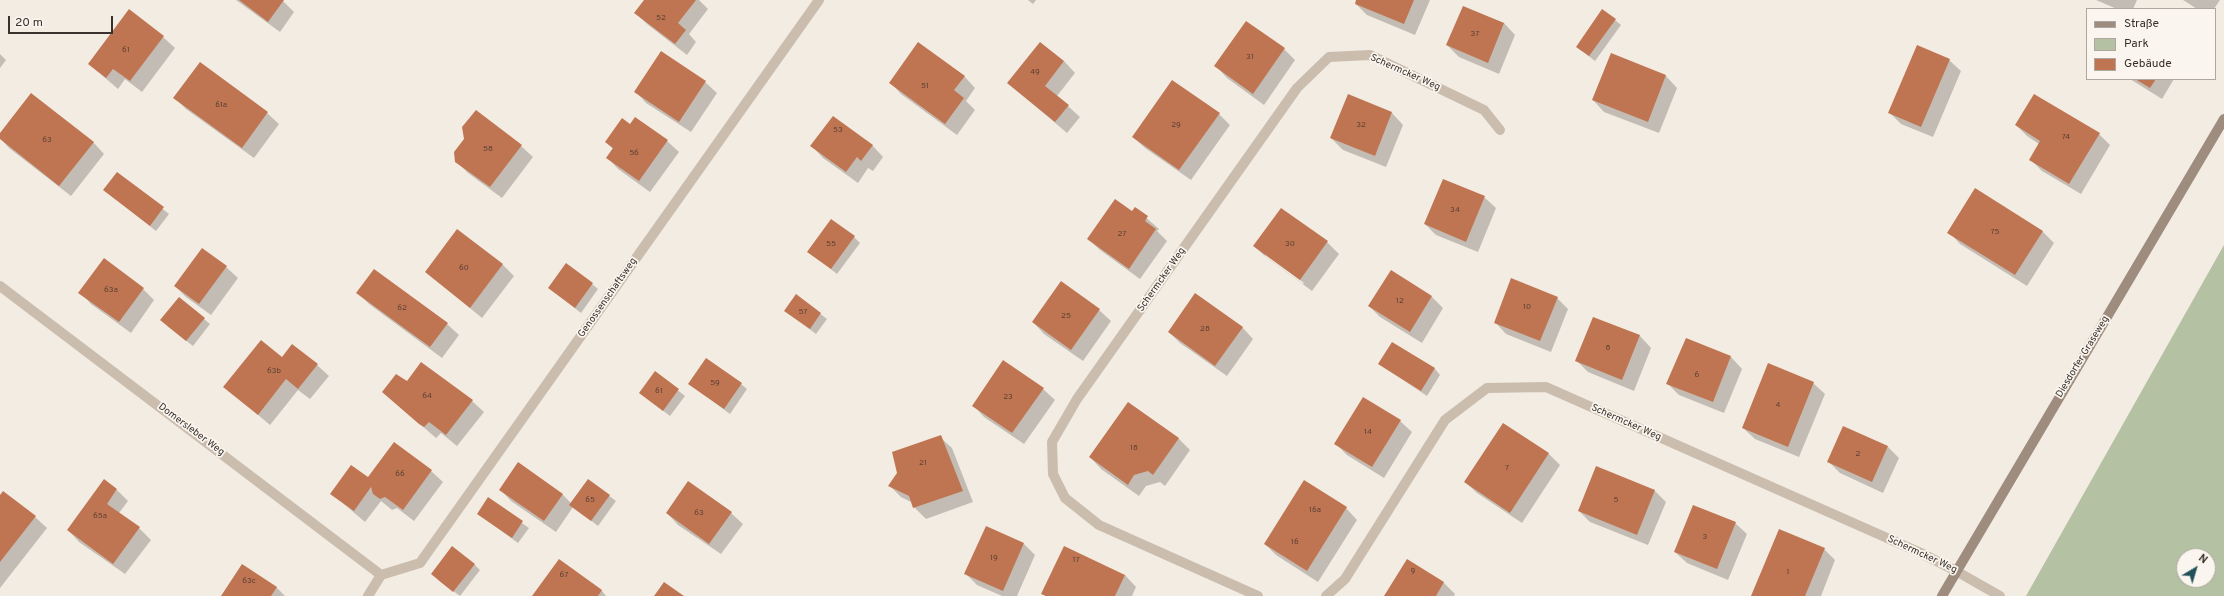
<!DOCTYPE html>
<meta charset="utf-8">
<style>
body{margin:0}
#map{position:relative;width:2224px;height:596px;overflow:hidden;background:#f3ece2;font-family:Overpass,sans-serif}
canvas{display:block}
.legend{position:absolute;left:2086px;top:8px;width:130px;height:72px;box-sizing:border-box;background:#faf5ee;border:1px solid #ada7a0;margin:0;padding:5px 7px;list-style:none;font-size:12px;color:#39312c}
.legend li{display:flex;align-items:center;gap:8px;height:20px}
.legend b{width:20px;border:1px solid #ada7a0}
.north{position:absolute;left:2176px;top:548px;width:40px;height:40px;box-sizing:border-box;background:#faf5ee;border:1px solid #ada7a0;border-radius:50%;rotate:38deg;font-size:11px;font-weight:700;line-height:16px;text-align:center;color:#39312c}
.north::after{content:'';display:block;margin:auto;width:14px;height:18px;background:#235159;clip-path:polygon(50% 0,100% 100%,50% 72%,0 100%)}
.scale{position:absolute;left:8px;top:16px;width:105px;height:18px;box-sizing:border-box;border:2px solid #39312c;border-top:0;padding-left:5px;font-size:12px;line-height:14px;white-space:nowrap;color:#39312c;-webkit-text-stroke:3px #faf5ee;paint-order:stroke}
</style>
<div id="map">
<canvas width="2224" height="596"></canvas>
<ul class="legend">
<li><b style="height:5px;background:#9e8d7f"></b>Straße</li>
<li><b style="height:11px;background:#b4c1a2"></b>Park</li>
<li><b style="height:11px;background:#c07552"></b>Gebäude</li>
</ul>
<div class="north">N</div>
<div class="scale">20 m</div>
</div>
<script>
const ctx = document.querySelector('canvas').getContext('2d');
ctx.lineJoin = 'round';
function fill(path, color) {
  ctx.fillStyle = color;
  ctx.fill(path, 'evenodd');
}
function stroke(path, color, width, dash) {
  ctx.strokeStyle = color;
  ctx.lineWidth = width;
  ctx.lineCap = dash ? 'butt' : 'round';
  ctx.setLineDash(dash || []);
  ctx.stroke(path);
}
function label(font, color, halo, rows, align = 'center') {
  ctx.font = font + ' Overpass,sans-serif';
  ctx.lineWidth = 3.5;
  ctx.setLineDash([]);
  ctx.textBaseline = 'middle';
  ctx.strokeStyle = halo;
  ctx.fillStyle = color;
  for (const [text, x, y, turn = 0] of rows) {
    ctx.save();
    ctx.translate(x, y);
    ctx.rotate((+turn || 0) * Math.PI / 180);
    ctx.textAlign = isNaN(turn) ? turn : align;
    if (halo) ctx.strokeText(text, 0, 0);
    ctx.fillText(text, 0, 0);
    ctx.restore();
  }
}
const green = new Path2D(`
 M2224,245v351h-198zM2184,556h24v24h-24z`);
const shadow = new Path2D(`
 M236,0h46l12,12 -14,20z
 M646,0h53l9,9 -19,25 7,8 -9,13 -40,-31 -11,-11z
 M1028,0h8l-3,4z
 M1357,0h73l-15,35 -48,-20 -11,-11z
 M2096,0h41l-4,9h-16z
 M2183,0h37l-6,9h-17z
 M1463,7l41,16 11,12 -16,39 -40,-17 -12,-12z
 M1615,20l6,5 -26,36 -18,-14z
 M163,37l12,11 -33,44 -17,-13 -7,10 -29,-25z
 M1284,49l11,11 -31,45 -37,-27 -11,-12z
 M661,52l44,30 12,11 -26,39 -45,-29 -11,-12z
 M0,54l6,6 -6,8z
 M1611,54l55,22 11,12 -18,45 -55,-21 -11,-12z
 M1949,60l12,11 -28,66 -32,-13 -11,-11z
 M1064,61l11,12 -18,23 23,21 -13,16 -59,-50z
 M964,76l11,12 -9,13 9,9 -18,25 -56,-41 -11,-12z
 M2130,79h44l-12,20z
 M1349,95l43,18 11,12 -17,42 -43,-17 -12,-12z
 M175,98l92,15 12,11 -25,34 -68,-49z
 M1219,114l11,11 -39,55 -46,-32 -12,-11z
 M2016,125l83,9 11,11 -29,49 -39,-23 -12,-12 9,-15 -12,-8z
 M630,126l37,15 12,11 -29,40 -32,-23 -11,-12 6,-8 -7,-7z
 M0,134l93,8 11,12 -33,42 -62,-48 -9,-10z
 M872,145l11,12 -10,14 -5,-3 -10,15 -35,-25 -11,-12z
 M521,146l12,11 -31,41 -34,-25 -12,-12z
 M118,173l51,41 -13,17 -51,-41z
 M1976,190l67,42 11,11 -27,43 -67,-42 -11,-12z
 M1484,197l12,11 -18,44 -42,-17 -11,-11z
 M1135,208l24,21 -2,2 10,10 -27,38 -40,-29 -12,-11 44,-27z
 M1281,209l46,33 12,12 -27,37 -46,-34 -12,-11zM1265,254l39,29 -1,1 -38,-28z
 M457,230l46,35 11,11 -32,42 -56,-46z
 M854,237l6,6 -23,31 -28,-22z
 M202,249l24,18 12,11 -27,37 -25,-18 -11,-11z
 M374,270l73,54 12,11 -17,23 -73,-54 -11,-11z
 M1391,271l41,26 11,11 -21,35 -42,-26 -11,-11z
 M592,284l6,5 -17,24 -32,-25z
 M143,289l11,11 -23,33 -40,-29 -11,-12z
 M796,295l31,24 -11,15 -31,-23z
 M1557,298l11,11 -17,43 -45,-18 -11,-12z
 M1099,310l12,11 -28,40 -39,-27 -11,-12z
 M1594,318l46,18 11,12 -17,43 -46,-19 -11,-11z
 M204,319l6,5 -17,22 -26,-20z
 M1242,327l11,12 -26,37 -47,-33 -11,-11z
 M1686,339l45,18 11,12 -18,44 -45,-18 -11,-11z
 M1393,343l42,26 5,6 -13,21 -48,-32z
 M282,358l35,7 12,11 -19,23 -12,-9 -28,35 -45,-38z
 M421,363l51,38 12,11 -27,34 -16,-13 -5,5 -53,-46 25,-10z
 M1003,363l40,26 12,11 -31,44 -40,-27 -11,-12z
 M655,372l30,24 -15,20 -30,-23z
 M1813,383l12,11 -26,63 -44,-18 -12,-11z
 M689,384h52l6,5 -17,25z
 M1128,403l51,36 11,11 -25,36 -5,-4 -14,4 -7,10 -38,-27 -11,-12z
 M1400,421l12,11 -28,46 -37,-23 -11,-11z
 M1504,424l45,30 11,11 -38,58 -45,-30 -12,-11z
 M1844,428l44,19 11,11 -16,35 -43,-20 -11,-11z
 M940,437l12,11 21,54 -47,17 -12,-12 -1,-4 -12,-6 -11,-11z
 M394,443l37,28 12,11 -29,39 -17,-13 -5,2 -11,-9 -16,21 -33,-28 36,-15z
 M588,480l28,21 -18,25 -25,-19 -17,25 -45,-31 -11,-12 62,5 9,9z
 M117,490l11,11 -9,12 20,15 12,12 -26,34 -46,-32 -11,-12z
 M1654,490l12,12 -18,43 -58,-23 -11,-11z
 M0,496l35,21 12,11 -47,60z
 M488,499l41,29 -11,15 -40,-29z
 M1346,508l11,12 -39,62 -42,-27 -11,-11z
 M667,513h64l12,11 -22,30 -43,-29z
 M1735,523l12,11 -19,46 -41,-17 -12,-11z
 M1024,544l11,11 -18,41h-15l-25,-11 -12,-12z
 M1824,549l11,11 -14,36h-69z
 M1407,560l37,23 11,11 -1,2h-68z
 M559,561l43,30 4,5h-72z
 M474,564l6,6 -20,26 -22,-16z
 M242,565l35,23 8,8h-63z
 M1125,575l11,12 -4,9h-87l-2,-3z`);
const building = new Path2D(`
 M239,0h45l-16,22z
 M644,0h52l-18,23 8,7 -11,14 -41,-31z
 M1356,0h58l-10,24 -49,-20z
 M1463,6l41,17 -16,40 -42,-18z
 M129,9l35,27 -34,45 -17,-12 -7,9 -18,-14z
 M1602,9l14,10 -27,37 -13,-9z
 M1246,21l39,27 -32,46 -39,-28z
 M918,42l47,34 -11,14 10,8 -19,26 -56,-41z
 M1040,42l24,19 -19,25 24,19 -14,17 -48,-39z
 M1917,45l33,14 -29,68 -33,-14z
 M661,51l45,30 -27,41 -45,-30z
 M1611,53l55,22 -18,47 -56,-22z
 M200,62l68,50 -26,36 -69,-50z
 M2135,79h21l-6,9z
 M1172,80l48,33 -41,57 -47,-33z
 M31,93l63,49 -35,44 -59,-47v-6z
 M1348,94l44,18 -17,44 -45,-18z
 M2034,94l66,39 -31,51 -40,-24 11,-19 -25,-16z
 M476,110l46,35 -32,42 -35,-25 -1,-10 10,-13 -2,-12z
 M833,116l40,29 -12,16 -4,-4 -11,15 -36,-26z
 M635,117l33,23 -29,41 -33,-23 7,-10 -8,-6 17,-24 8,6z
 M117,172l47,35 -14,19 -47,-36z
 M1443,179l42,17 -19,46 -42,-18z
 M1975,188l68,43 -28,44 -68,-42z
 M1115,199l17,12 3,-4 13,9 -3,5 11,8 -27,40 -42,-30z
 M1281,208l47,33 -28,39 -47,-34z
 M831,219l24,17 -24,33 -24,-17z
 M457,229l46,35 -33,44 -45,-36z
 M202,248l25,18 -28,38 -25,-18z
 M104,258l40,30 -25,34 -41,-29z
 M566,263l27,20 -18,25 -27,-20z
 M374,269l74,54 -18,24 -74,-54z
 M1391,270l41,26 -22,36 -42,-26z
 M1511,278l47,19 -18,44 -46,-18z
 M1061,281l39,28 -29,41 -39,-28z
 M1195,293l48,34 -28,39 -47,-34z
 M796,294l25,19 -11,16 -26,-18z
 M179,297l26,21 -19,23 -26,-21z
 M1593,317l47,18 -18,45 -47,-19z
 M1686,338l45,18 -18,46 -47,-18z
 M261,340l21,17 10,-13 26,20 -20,25 -12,-10 -28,36 -35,-28z
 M1392,342l43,26 -14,23 -43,-27z
 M706,358l36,25 -18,26 -36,-25z
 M1003,360l41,28 -32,45 -40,-27z
 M421,362l52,38 -27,35 -17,-13 -5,5 -5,-3 -37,-32 14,-18 11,7z
 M1768,363l46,19 -26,65 -46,-19z
 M655,371l24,18 -16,22 -24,-18z
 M1363,397l38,23 -29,47 -38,-23z
 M1128,402l51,36 -26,37 -5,-4 -14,4 -6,10 -39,-28z
 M1503,423l46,30 -39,60 -46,-31z
 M1843,426l45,20 -16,36 -45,-20z
 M941,435l22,56 -50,17 -4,-12 -21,-10 9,-13 -5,-21z
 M394,442l38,28 -29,40 -18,-13 -5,2 -7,-5 -2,-7 -17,24 -24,-17 21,-29 17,12z
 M518,462l45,32 -19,27 -45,-31z
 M1596,466l59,24 -18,45 -59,-24z
 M104,479l13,10 -10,15 33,23 -27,37 -46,-34z
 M588,479l22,16 -19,26 -22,-16z
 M1304,480l43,27 -40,64 -43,-27z
 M688,481l44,31 -23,32 -43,-31z
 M3,491l33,25 -36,46v-67z
 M488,497l35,24 -11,17 -35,-24z
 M1693,505l43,17 -19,47 -43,-17z
 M986,526l38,17 -21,48 -39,-17z
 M1779,529l46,19 -20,48h-54z
 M452,546l23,18 -22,28 -22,-18z
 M1064,546l61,29 -10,21h-69l-5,-2z
 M559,559l43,31 -4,6h-66z
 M1407,559l37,23 -8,14h-52z
 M242,564l35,23 -6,9h-50z
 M664,582l20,14h-30z`);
const service = new Path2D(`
 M1956,571l44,25`);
const minor = new Path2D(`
 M0,286l381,289
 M381,575l39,-12 399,-563
 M368,596l13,-21
 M1258,596l-159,-71 -34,-27 -12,-24 -1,-32 25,-43 220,-311 32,-31 41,-2 114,55 16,20
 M1326,596l19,-17 100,-159 42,-32 59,-1 375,166 35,18`);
const secondary = new Path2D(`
 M1942,596l282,-477`);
const numberNames = [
 ["52",661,18],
 ["37",1475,34],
 ["61",126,50],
 ["31",1250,57],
 ["49",1035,72],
 ["51",925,86],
 ["61a",221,105],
 ["29",1176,125],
 ["32",1361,125],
 ["53",838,130],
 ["74",2066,137],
 ["63",47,140],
 ["58",488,149],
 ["56",634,153],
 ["34",1455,210],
 ["75",1995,232],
 ["27",1122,234],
 ["55",831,244],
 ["30",1290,244],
 ["60",464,268],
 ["63a",111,290],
 ["12",1400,301],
 ["10",1527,307],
 ["62",402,308],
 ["57",803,312],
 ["25",1066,316],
 ["28",1205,329],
 ["8",1608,348],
 ["63b",274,371],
 ["6",1697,375],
 ["59",715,383],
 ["61",659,391],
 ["64",427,396],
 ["23",1008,397],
 ["4",1778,405],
 ["14",1368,432],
 ["18",1134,448],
 ["2",1858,454],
 ["21",923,463],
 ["7",1507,468],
 ["66",400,474],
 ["65",590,500],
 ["5",1616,500],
 ["16a",1315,510],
 ["63",699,513],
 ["65a",100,516],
 ["3",1705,537],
 ["16",1295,542],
 ["19",994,558],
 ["17",1076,560],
 ["9",1413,571],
 ["1",1788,572],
 ["67",564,575],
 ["63c",249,581]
];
const streetNames = [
 ["Schermcker Weg",1405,73,24],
 ["Schermcker Weg",1162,280,-55],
 ["Genossenschaftsweg",608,298,-55],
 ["Diesdorfer Graseweg",2083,357,-59],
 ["Schermcker Weg",1626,423,24],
 ["Domersleber Weg",191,430,37],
 ["Schermcker Weg",1922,555,25]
];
fill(green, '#b4c1a2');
fill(shadow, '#0003');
fill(building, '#c07552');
stroke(service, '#cbbdae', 10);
stroke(minor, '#cbbdae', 10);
stroke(secondary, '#9e8d7f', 10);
label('8px', '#5b4236', null, numberNames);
label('10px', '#39312c', '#faf5ee', streetNames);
</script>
